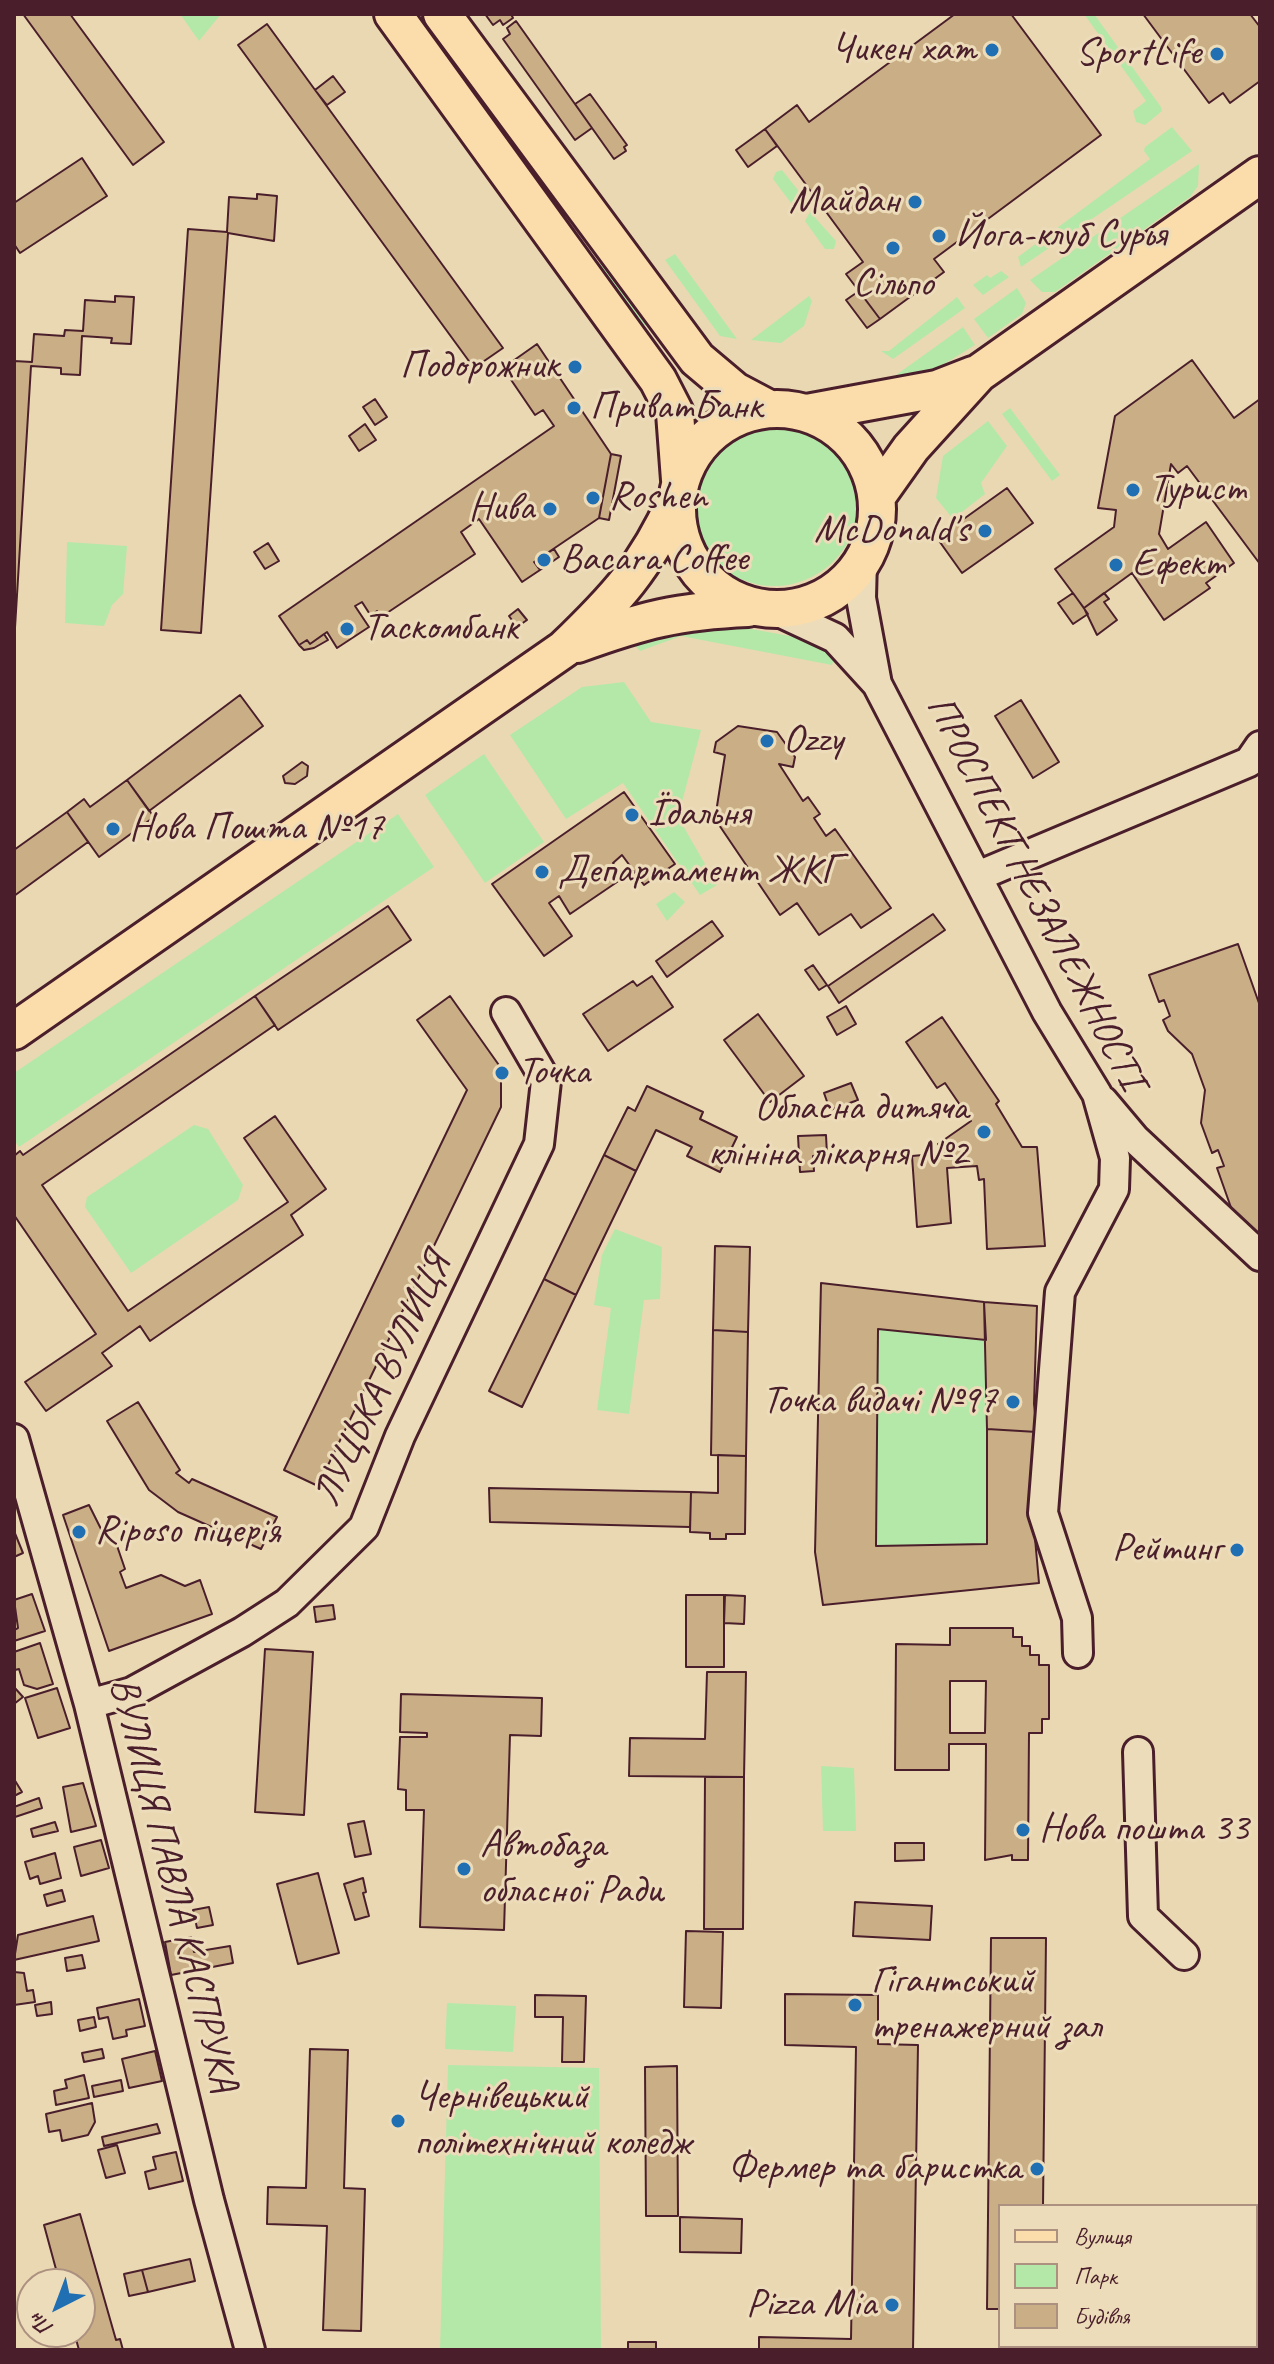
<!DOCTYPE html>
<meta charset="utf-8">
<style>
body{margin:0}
#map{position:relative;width:1274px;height:2364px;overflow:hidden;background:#ead8b2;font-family:Caveat,sans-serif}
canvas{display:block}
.frame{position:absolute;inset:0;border:16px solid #4a1f2b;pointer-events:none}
.legend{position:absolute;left:998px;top:2204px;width:260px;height:144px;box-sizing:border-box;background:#eddcb9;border:2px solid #ac9080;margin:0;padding:10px 14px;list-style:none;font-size:24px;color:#4a1f2b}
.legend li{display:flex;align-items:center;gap:16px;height:40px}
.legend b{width:40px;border:2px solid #ac9080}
.north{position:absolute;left:16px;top:2268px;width:80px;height:80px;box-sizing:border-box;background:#eddcb9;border:2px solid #ac9080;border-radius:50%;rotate:222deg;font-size:22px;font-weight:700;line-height:32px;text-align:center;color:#4a1f2b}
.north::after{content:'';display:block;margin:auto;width:28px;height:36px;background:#1f6fb2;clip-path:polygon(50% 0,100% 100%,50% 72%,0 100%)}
</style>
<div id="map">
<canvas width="1274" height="2364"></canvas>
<div class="frame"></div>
<ul class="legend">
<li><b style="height:10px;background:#faddab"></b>Вулиця</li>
<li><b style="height:22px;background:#b4e8a9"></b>Парк</li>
<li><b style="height:22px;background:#caaf86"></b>Будівля</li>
</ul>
<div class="north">Пн</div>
</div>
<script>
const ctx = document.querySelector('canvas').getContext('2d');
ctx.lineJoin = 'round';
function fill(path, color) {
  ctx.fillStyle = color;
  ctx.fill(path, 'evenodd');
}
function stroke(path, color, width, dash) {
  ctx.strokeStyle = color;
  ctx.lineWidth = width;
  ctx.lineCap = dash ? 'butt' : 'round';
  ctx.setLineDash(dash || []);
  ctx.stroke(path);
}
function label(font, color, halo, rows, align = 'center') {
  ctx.font = font + ' Caveat,sans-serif';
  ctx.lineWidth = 6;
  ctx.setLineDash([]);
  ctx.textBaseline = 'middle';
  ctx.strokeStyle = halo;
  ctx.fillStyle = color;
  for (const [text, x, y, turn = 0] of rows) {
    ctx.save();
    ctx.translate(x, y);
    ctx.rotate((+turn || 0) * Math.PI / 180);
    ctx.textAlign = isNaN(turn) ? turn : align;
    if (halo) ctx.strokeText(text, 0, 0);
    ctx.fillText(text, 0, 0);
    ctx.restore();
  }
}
const green = new Path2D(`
 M180,14h41l-22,27z
 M412,14h16l71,97 -9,7z
 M1084,14h10l67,93 1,4 -17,14 -9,-3 -3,-11 13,-10z
 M1172,127l20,24 -171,116 -3,-10 132,-98 -6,-8 1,-4z
 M1199,164l-1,22 -8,11 -135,95h-13l-12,-12z
 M782,170l23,29 -5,9 -6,-1 -21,-28 3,-7z
 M810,212l26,29 -2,8h-9l-20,-28z
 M675,254l62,85 -17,-3 -55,-76z
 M606,260l44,60 -8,7 -44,-61z
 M1001,271l8,6 -26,18 -10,-10 14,-10 3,3z
 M1017,288l9,15 -4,11 -34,24 -14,-19z
 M809,296l3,5 -8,25 -23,17 -30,-3z
 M957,297l8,11 -72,51 -12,-8h8z
 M963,327l12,18 -39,24 -40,11v-5z
 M1010,408l50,67 -8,6 -50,-67z
 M690 502a84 84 0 1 1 168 0a84 84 0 1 1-168 0Z
 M988,421l19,25 -26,37 4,11 -32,25 -17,-21 7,-42z
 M67,542l60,4 -4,48 -11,11 -8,21 -39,-3z
 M681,616l157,29 -6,20 -151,-29 -41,15 -13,-14z
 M624,682l27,40 50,8 -23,87 39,68 -17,10 -77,-112 -57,36 -56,-84 72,-48z
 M484,754l60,88 -59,41 -60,-88z
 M398,814l36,53 -415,280 -5,-7v-67z
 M674,892l11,10 -18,19 -11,-17z
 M194,1125l14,4 35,56 -5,15 -107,73 -46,-66 2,-10z
 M615,1229l47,18 -2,52 -16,1 -15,114 -32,-4 14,-102 -17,-3 8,-50z
 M878,1329l108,11 1,204 -111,2z
 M821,1766l33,2 2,63h-33z
 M447,2003l69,3 -3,46 -68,-3z
 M448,2065l151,3 2,282h-161z`);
const building = new Path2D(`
 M23,14h47l94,128 -31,23z
 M485,14h26l2,4 -10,7 -3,-5 -7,5z
 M955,14h56l90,121 -167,124 10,13 -64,47 -34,-45 17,-12 -98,-133 32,-24 12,17z
 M1143,14h107l10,13v54l-30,22 -7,-10 -14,10z
 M516,21l76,107 -17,12 -72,-101 7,-5 -3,-6z
 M267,24l236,324 -29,20 -236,-323z
 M333,76l12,16 -18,13 -12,-15z
 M590,94l37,51 -3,2 2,4 -12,8 -39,-55z
 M765,129l12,17 -29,21 -12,-17z
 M82,158l25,38 -87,57 -6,-9v-41z
 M257,194l20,2 -3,45 -46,-8 -27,400 -40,-3 27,-401 39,3 2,-35 28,2z
 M859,291l21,28 -13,9 -21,-28z
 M115,296l19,1 -3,47 -20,-1 1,-5 -30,-2 -2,39 -19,-1v-6l-30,-2 -17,278v-283l18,1 2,-28 30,2 1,-6 18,1 2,-31 30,2z
 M537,344l74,110 -12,64 -65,44 6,8 -18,12 -43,-63 -18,13 14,22 -94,63 -4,-6 -6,5 -9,-14 -7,4 14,21 -32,21 -10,-16 -17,12 -3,-4 -8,5 -20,-29 275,-190 -11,-16 -8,5 -32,-47z
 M1192,360l42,58 26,-19v165l-73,-98 -9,7 -7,-9 -12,70 9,15 38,-27 28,41 -28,20 4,5 -46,32 -32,-47 -48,35 -29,-39 59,-42 2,-17 -18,-2 17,-92z
 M375,399l12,18 -12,8 -12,-18z
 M365,424l11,16 -17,11 -10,-15z
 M611,454l10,2 -12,64 -10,-2z
 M1007,488l26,35 -71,50 -25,-35z
 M268,543l11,18 -14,8 -11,-17z
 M554,549l5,8 -19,13 -6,-8z
 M1073,593l15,21 -15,10 -15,-21z
 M1104,593l5,6 -5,3 13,18 -20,15 -13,-27z
 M518,609l9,11 -10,7 -8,-11z
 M324,634l4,6 -14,8 -10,2 -5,-5 8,-5 3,4z
 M240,695l23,31 -114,85 -22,-31z
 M1021,700l38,62 -26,16 -38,-62z
 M738,726l39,6 18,25 -2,10 -14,-3 24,37 5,-4 12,17 -6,4 12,18 9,-7 56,79 -30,20 -10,-14 -32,21 -22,-32 -17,12 -65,-96 10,-64 -11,-3 2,-10z
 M302,762l6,4 -1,10 -12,8 -10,-1 -2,-7z
 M127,780l27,37 -55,40 -32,-45 17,-13 6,8z
 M624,792l51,72 -31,21 -22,-30 -9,8 10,15 -53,36 -11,-18 -10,7 23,33 -28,20 -52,-72z
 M67,812l21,30 -74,54v-46z
 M388,906l23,34 -133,90 -23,-34z
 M933,914l12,16 -106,73 -11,-17z
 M712,921l11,15 -56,41 -11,-16z
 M1238,944l22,62v234l-26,-24 -17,-48 7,-2 -6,-16 -6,3 -11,-30 4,-33 -13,-36 -24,-23 -5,-11 7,-4 -6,-16 -5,2 -10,-27z
 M813,965l14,20 -8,5 -14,-20z
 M652,976l21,31 -65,44 -25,-37 50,-33 4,5z
 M255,996l20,29 -233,160 86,126 160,-109 -44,-64 31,-22 51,73 -35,26 12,20 -153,106 -10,-15 -38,27 10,13 -66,45 -21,-29 71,-48 -82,-119v-59l6,-5 3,4z
 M450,996l51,72v39l-183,379 -34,-16 183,-380 -50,-70z
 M846,1006l10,18 -19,11 -10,-18z
 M758,1014l46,62 -34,26 -46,-62z
 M942,1017l57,84 -3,3 26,43h15l8,99 -58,3 -3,-70 -5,1 -2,-14 -30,2 4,55 -34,4 -5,-71 34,-3 -8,-9 33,-23 -26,-38 -8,5 -31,-46z
 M851,1083l7,17 -28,10 -6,-17z
 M647,1086l56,26 -3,7 37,18 -17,35 -33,-16 5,-9 -36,-17 -20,41 -32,-16 24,-48 7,4z
 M826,1135l1,20 -14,1 1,15 -14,1 -2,-36z
 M604,1155l32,16 -60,124 -32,-16z
 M715,1246l35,1 -2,85 -35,-2z
 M544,1279l32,16 -54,112 -33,-16z
 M821,1283l163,19 2,38 -108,-11 -2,217 111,-2v-115l50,3 -3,95 5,56 -216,22 -8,-53z
 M984,1302l53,4 -3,98 3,28 -50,-3z
 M713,1330l35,2 -2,124 -35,-1z
 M138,1402l42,68 -4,3 13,10 3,-4 85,38 -16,32 -83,-37 -29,-22 -42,-69z
 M718,1455l28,1 -1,78h-19v5h-16v-6l-20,-1 1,-40 27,1z
 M489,1488l202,4 -1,35 -200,-5z
 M89,1505l14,28 3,-1 4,11 5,-3 10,29 -5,3 6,16 35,-13 24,11 15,-6 12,34 -103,37 -46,-136z
 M14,1531l9,22 -9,4z
 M32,1594l13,37 -31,10v-11l4,-2 -4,-28z
 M686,1595h38v72h-38z
 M725,1595l20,1 -1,28 -20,-1z
 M333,1605l2,14 -19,3 -2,-15z
 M950,1628h63v9h9v9h8v9h9v10h10v54h-7v14h-13l-1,127h-16v-5l-27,5 1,-116h-37v26h-54l1,-126 54,1zM950,1681h36l-1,52h-35z
 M40,1643l13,41 -16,5 -13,-4 -5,-16 -4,1 -1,-18z
 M265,1649l48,3 -9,163 -49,-3z
 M707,1672h39l-2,105 -115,-1 1,-38 75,1z
 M14,1687l9,10 -9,7z
 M57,1688l13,40 -32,10 -13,-40z
 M401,1694l141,4 -1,38 -31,-1 -6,195 -84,-3 4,-117h-18v-20l-8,-1 2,-52h27v-4l-27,-1z
 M705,1777h39l-1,152h-39z
 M14,1779l8,13 -8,4z
 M83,1783l13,43 -25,6 -8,-45z
 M39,1798l3,10 -27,9 -1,-10z
 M364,1821l7,33 -16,3 -7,-33z
 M55,1822l3,9 -25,6 -2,-8z
 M101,1840l8,28 -28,8 -7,-29z
 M895,1843h29v17l-29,1z
 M55,1853l6,25 -21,6 -2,-8 -8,3 -5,-17z
 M318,1873l21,80 -41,11 -21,-80z
 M363,1878l3,14 -3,1 6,23 -14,4 -11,-36z
 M62,1890l3,11 -18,5 -3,-11z
 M855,1902l77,4 -2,34 -77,-4z
 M209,1907l4,18 -16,3 -4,-18z
 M93,1916l6,25 -85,19 4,-25z
 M686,1931l37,1 -2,76 -37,-1z
 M191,1937l3,15 36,-6 3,17 -62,12 -6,-33z
 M991,1938h55l-3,268h-43v103h-13z
 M82,1955l3,13 -18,3 -2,-13z
 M14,1972l10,1 3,18 6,-1 2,12 -21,3z
 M785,1994l93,1v49l40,1 -5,305h-154v-13l92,2 5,-292 -71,-2z
 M535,1995l51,1 -2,66h-22l1,-45h-28z
 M139,1999l6,27 -19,4 1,6 -14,3 -5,-22 -9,2 -2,-11z
 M51,2002l1,12 -15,2 -2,-11z
 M94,2017l2,10 -16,4 -2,-11z
 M102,2049l2,9 -20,4 -2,-9z
 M310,2049l38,1 -4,138 21,1 -4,142 -38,-1 4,-104 -60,-2 1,-37 38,1z
 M155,2051l7,30 -33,7 -7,-29z
 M677,2066l1,150h-32l-1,-149z
 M84,2075l5,23 -33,7 -2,-14 13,-3 -2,-8z
 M121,2080l2,11 -29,6 -2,-11z
 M92,2103l3,19 -7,13 -26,6 -2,-11 -11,2 -3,-18z
 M157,2124l3,9 -56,13 -2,-9z
 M117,2145l8,28 -19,5 -8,-28z
 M176,2152l7,29 -34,8 -4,-17 11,-3 -3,-12z
 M80,2214l36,126 4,-1 3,11h-44l-5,-18h6v-48h-20l-16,-59z
 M680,2217l62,2 -1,34 -61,-1z
 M190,2259l5,22 -47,11 -6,-22z
 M142,2270l6,22 -19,4 -5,-22z
 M628,2342h28v8h-28z`);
const minor = new Path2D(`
 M862,559l-1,39 16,86 170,328 50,82 18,64 -1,31 -54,103 -17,221 34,105 1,35
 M775,610l60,28 42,46
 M978,876l271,-114 11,-16
 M1103,1101l32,38 125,117
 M14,1439l75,265 120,496 41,150
 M89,1704l43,-12 110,-60 45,-29 77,-76 36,-91 139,-292 7,-63 -40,-69
 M1138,1752l5,164 41,39`);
const major = new Path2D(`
 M393,14l265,366 17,33 5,67
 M442,14l255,345 38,32 34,18
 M677 509a100 100 0 1 1 200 0a100 100 0 1 1-200 0Z
 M807,413l130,-24 36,-14
 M877,496l34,-48 68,-75 281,-198
 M577,644c66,-24 101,-33 171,-36
 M14,1031l550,-382c52,-50 82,-82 112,-149`);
const markers = [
 [992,50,8,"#1f6fb2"],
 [1217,54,8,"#1f6fb2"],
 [915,202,8,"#1f6fb2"],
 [939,236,8,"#1f6fb2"],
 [893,248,8,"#1f6fb2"],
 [575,367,8,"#1f6fb2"],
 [574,408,8,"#1f6fb2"],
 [1133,490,8,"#1f6fb2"],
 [593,498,8,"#1f6fb2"],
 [550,509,8,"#1f6fb2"],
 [985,531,8,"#1f6fb2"],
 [544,560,8,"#1f6fb2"],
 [1116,565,8,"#1f6fb2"],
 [347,629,8,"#1f6fb2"],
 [767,741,8,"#1f6fb2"],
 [632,815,8,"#1f6fb2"],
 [113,829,8,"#1f6fb2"],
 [542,872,8,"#1f6fb2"],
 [502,1073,8,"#1f6fb2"],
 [984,1132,8,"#1f6fb2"],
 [1013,1402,8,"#1f6fb2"],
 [79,1532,8,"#1f6fb2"],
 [1237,1550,8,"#1f6fb2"],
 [1023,1830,8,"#1f6fb2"],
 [464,1869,8,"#1f6fb2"],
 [855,2005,8,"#1f6fb2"],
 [398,2121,8,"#1f6fb2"],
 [1037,2169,8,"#1f6fb2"],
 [892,2305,8,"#1f6fb2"]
];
const poiNames = [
 ["Чикен хат",976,50,"right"],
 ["SportLife",1201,54,"right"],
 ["Майдан",899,202,"right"],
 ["Йога-клуб Сурья",955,236],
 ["Сільпо",893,285,"center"],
 ["Подорожник",559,367,"right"],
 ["ПриватБанк",590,408],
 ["Турист",1149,490],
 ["Roshen",609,498],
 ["Нива",534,509,"right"],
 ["McDonald's",969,531,"right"],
 ["Bacara Coffee",560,560],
 ["Ефект",1132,565],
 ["Таскомбанк",363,629],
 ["Ozzy",783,741],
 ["Їдальня",648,815],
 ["Нова Пошта №17",129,829],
 ["Департамент ЖКГ",558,872],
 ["Точка",518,1073],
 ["Обласна дитяча",968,1109,"right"],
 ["клініна лікарня №2",968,1155,"right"],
 ["Точка видачі №97",997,1402,"right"],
 ["Riposo піцерія",95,1532],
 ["Рейтинг",1221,1550,"right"],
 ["Нова пошта 33",1039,1830],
 ["Автобаза",480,1846],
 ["обласної Ради",480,1892],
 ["Гігантський",871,1982],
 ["тренажерний зал",871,2028],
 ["Чернівецький",414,2098],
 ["політехнічний коледж",414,2144],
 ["Фермер та баристка",1021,2169,"right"],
 ["Pizza Mia",876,2305,"right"]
];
const streetNames = [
 ["ПРОСПЕКТ НЕЗАЛЕЖНОСТІ",1035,893,63],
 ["ЛУЦЬКА ВУЛИЦЯ",383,1380,-65],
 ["ВУЛИЦЯ ПАВЛА КАСПРУКА",173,1885,76]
];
fill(green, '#b4e8a9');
fill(building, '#caaf86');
stroke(building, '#4a1f2b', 2);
stroke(minor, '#4a1f2b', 34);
stroke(major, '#4a1f2b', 42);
stroke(minor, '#eddcb9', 28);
stroke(major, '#faddab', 36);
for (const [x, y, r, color] of markers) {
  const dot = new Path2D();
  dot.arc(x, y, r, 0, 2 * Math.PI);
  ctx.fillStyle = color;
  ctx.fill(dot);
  stroke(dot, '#eddcb9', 3);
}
label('40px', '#4a1f2b', '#eddcb9', poiNames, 'left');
label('40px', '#4a1f2b', '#eddcb9', streetNames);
</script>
